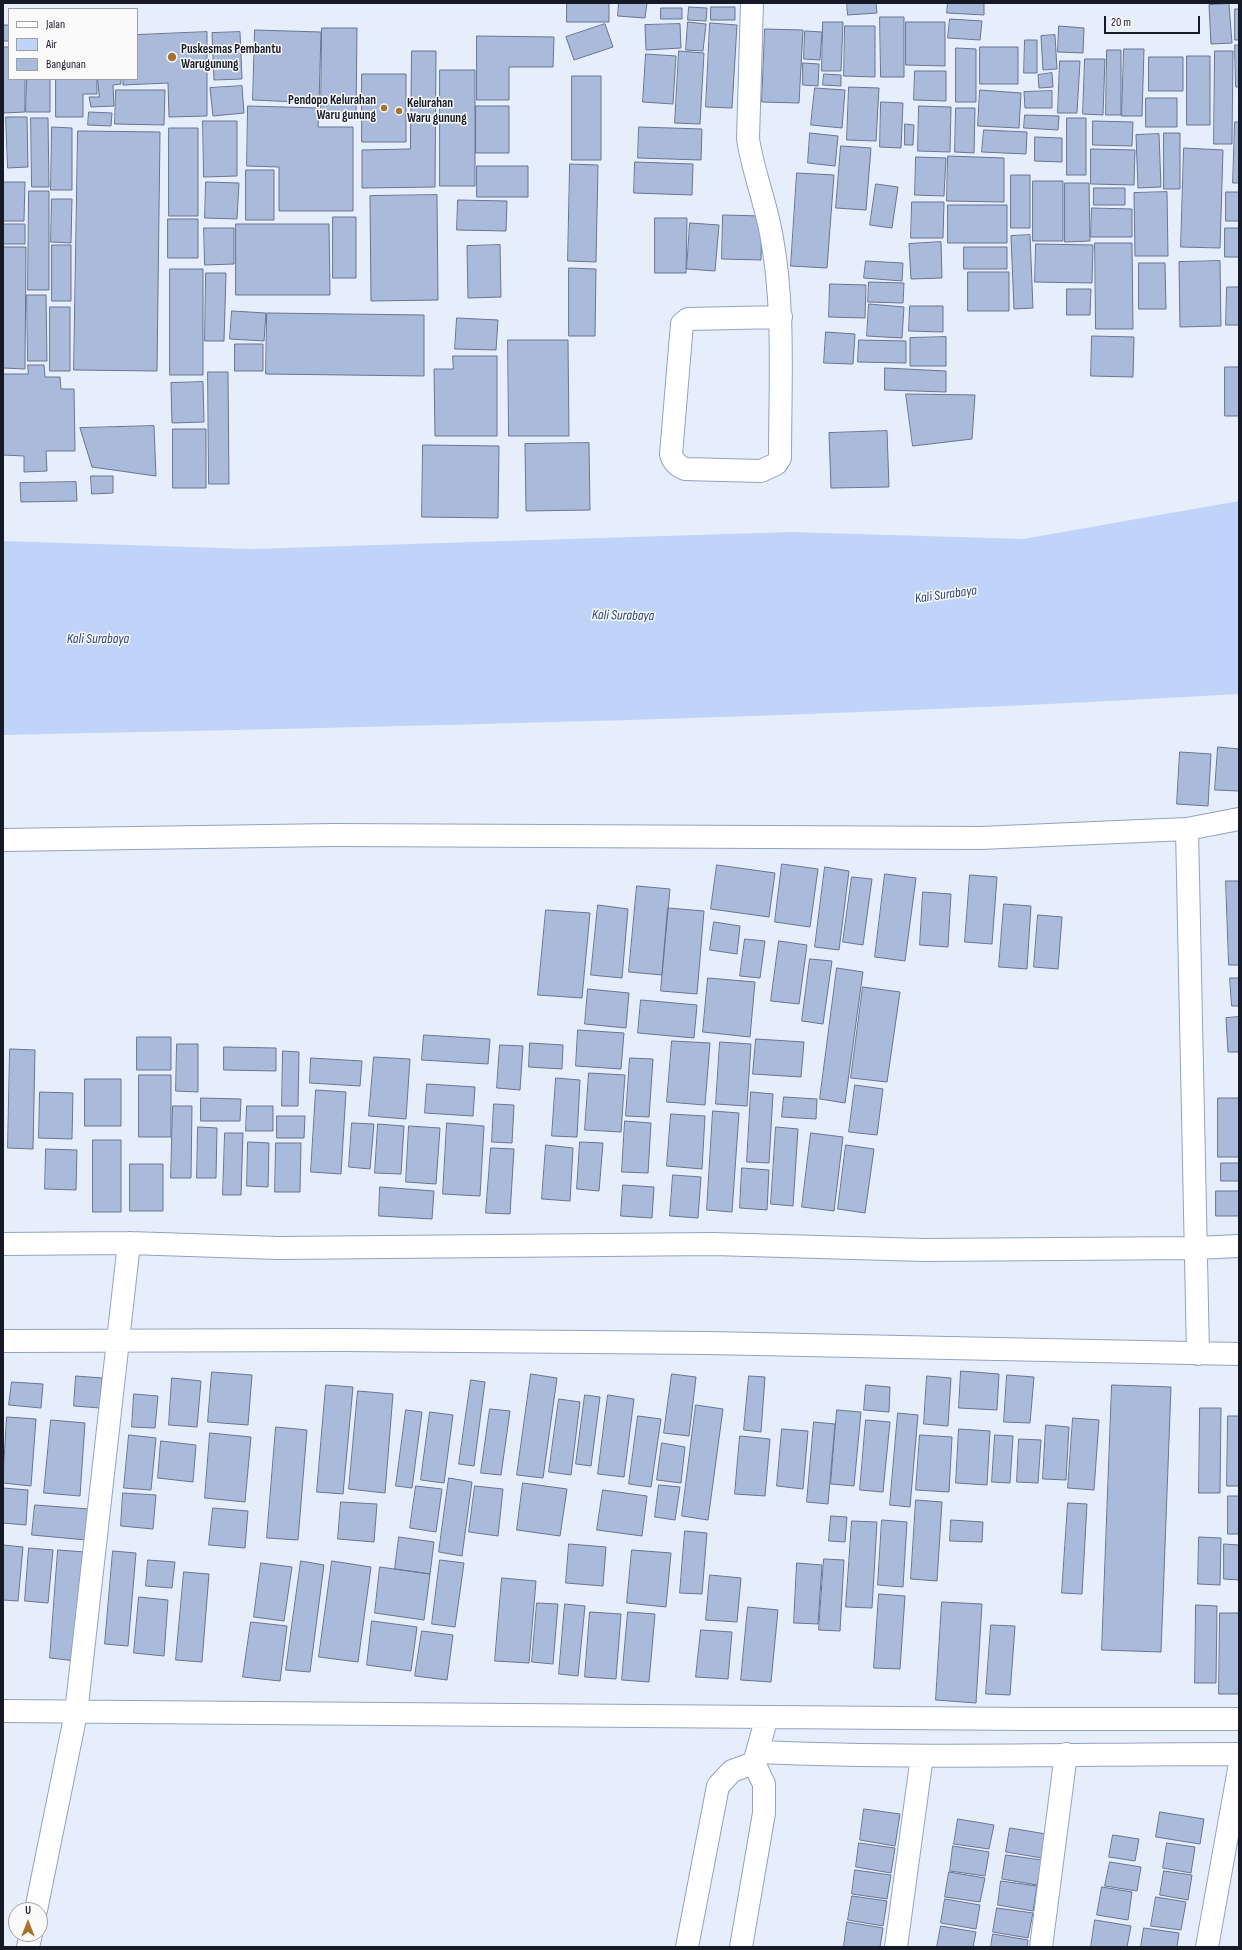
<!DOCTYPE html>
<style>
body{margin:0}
#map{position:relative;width:1242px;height:1950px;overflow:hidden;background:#e7eefb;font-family:"Sofia Sans Condensed",sans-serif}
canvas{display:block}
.frame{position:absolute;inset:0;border:4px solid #151a26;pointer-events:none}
.legend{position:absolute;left:8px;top:8px;width:130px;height:72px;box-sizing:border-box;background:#fafafa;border:1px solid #9ea0a5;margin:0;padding:5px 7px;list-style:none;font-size:12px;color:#151a26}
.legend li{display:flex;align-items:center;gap:8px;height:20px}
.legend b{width:20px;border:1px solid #9ea0a5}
.north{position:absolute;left:8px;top:1902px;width:40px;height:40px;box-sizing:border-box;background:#fafafa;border:1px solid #9ea0a5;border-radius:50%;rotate:0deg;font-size:11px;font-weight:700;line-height:16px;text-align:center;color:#151a26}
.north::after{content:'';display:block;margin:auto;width:14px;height:18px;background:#a8722c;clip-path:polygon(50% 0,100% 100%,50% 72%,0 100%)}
.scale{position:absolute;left:1104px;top:16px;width:96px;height:18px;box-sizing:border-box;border:2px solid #151a26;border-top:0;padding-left:5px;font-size:12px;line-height:14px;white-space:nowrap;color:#151a26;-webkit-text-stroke:3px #fafafa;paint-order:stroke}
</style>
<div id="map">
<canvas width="1242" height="1950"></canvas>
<div class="frame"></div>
<ul class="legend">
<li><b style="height:5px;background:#fff"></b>Jalan</li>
<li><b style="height:11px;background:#c0d3f8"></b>Air</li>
<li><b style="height:11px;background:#aabada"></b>Bangunan</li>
</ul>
<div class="north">U</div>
<div class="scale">20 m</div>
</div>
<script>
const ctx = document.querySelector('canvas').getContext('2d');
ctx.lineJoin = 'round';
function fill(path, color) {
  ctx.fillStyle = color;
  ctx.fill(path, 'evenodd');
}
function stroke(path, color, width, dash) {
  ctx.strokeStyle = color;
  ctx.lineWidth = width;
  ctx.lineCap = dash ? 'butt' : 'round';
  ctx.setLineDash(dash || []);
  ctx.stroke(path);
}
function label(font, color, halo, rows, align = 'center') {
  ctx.font = font + ' "Sofia Sans Condensed",sans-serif';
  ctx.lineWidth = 3;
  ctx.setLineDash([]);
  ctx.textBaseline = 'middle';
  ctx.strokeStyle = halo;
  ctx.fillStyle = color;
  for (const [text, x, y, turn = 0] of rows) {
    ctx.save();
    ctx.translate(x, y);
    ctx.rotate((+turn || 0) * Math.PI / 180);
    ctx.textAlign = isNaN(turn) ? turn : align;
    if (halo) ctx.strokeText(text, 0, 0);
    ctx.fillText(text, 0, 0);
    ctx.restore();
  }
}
const water = new Path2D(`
 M1239,501v193c-412,24 -824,32 -1236,41v-194l249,8 539,-17 232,7z`);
const building = new Path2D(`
 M567,3h42v19h-42z
 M619,3h28l-2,15 -27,-2z
 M847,3h29l1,10 -29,2z
 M948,3h36v12l-37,-2z
 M1229,4l3,39 -21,1 -2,-39z
 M689,7l18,1 -1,13 -18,-1z
 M711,7h24v13h-24z
 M661,8h21v11h-21z
 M1235,9h4v31h-4z
 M880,17h24v60h-23z
 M950,19l32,2 -2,19 -32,-2z
 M688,22l18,2 -3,27 -17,-1z
 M823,22h20l-2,49h-19z
 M906,22h39v44l-39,-1z
 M710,23l27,2 -5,83 -26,-1z
 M605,24l8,23 -39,13 -8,-23z
 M680,24l1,24 -35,2 -1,-25z
 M3,25h6v16h-6z
 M845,26h30v51l-31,-1z
 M1059,26l25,2 -1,25 -25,-1z
 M322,28h35l-1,91h-35z
 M765,29l38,1 -4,73 -37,-1z
 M255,30l66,2 -2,71 -66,-3z
 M805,31l17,1 -2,28 -16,-1z
 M207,32v84l-38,1 -1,-34 -45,2v-6h14v-44z
 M240,32l2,47 -28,1 -2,-47z
 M1055,35l2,34 -14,1 -2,-34z
 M477,36l77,1 -1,30h-44v33h-32z
 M1025,40h12v33h-13z
 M1235,45h4v42h-3z
 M3,47h6v32h16v33l-22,1z
 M980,47h38v37h-38z
 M956,48l20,1v53h-20z
 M1124,49h20l-2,67h-20z
 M1107,50h14v65h-15z
 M412,51h24l-1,136 -73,1v-38l48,-1z
 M679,51l25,2 -4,71 -25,-1z
 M1215,51h18l-1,93h-18z
 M646,54l30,2 -3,48 -30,-2z
 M1187,56h23v69h-23z
 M1149,57h34v34h-34z
 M1085,59h20l-2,56 -20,-1z
 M1060,61h20l-3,52h-19z
 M803,63l16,1 -1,22 -15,-1z
 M440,70h35v116h-35z
 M915,71h31v30l-32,-1z
 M1052,73l1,14 -14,1 -1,-13z
 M362,74h44v68h-44z
 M824,74l17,1v11l-18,-1z
 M572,76h29v84h-29z
 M27,79h23v33h-24z
 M56,79h41v15h-14v23h-27z
 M98,79h23v5l-8,1 1,21 -23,1 -2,-10h10z
 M242,86l2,27 -31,3 -3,-28z
 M849,87l30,1 -3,53 -29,-1z
 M815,88l30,2 -3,38 -31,-3z
 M116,90h49l-1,35 -49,-1z
 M980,90l41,3 -2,35 -41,-2z
 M1052,91v17h-27l-1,-16z
 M1146,98h31v29h-31z
 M881,102l22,1 -2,45 -21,-1z
 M248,106l71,2 -1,19h35v84h-74v-44l-32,-1z
 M476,106h33v47h-33z
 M919,106l32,1 -1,45 -32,-1z
 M956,108h19l-1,45 -19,-1z
 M89,112l23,1 -1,13 -23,-1z
 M1025,115l34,1 -1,14 -34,-2z
 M6,117h21l1,50 -20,1z
 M31,118h17l1,69h-17z
 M1067,118h19v57h-19z
 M203,121h34v55l-33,1z
 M1093,121l40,1 -1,24 -39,-1z
 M1235,122h4v61h-6z
 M905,124l9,1 -1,20h-8z
 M52,127l20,1v62h-21z
 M639,127l63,2 -1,31 -63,-2z
 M169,128h29v88h-29z
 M984,130l43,2 -1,22 -44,-2z
 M78,131l82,1 -3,239 -83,-1z
 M810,133l28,3 -3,30 -27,-3z
 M1164,133h16v56h-16z
 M1159,134l2,53 -23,1 -2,-53z
 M1035,137l27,1v24l-27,-1z
 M841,146l30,2 -5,62 -30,-2z
 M1184,148l39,2 -3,98 -39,-1z
 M1091,149l44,1 -1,35 -43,-1z
 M948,156l56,2v44l-57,-1z
 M916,157l30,1 -2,38 -29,-1z
 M635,162l58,2 -1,31 -58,-2z
 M570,164l28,1 -2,97 -28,-1z
 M477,166h51v31h-51z
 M246,170h28v50h-28z
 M797,173l37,2 -7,93 -36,-2z
 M1011,175h19v53h-19z
 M1033,181h30v60h-30z
 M3,182h22l-1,39h-21z
 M206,182l33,1 -2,36 -32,-1z
 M1065,183h24l1,58 -25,1z
 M876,184l22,3 -6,41 -22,-3z
 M1094,188h31v17h-31z
 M29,191h20v99h-21z
 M1167,192l1,64h-33l-1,-63z
 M1226,192h13v29h-13z
 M437,195l1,105 -67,1 -1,-105z
 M52,199h20l-1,44 -20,-1z
 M458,200l49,1 -1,30 -49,-1z
 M912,202h32l-1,36h-32z
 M948,205h59v38h-59z
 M1092,208l40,1v28h-41z
 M723,215l39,1 -1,44 -39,-1z
 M333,217h23v61h-23z
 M655,218h32l-1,55h-31z
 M168,219h30v39h-30z
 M690,223l29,2 -4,46 -28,-2z
 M3,224h22v20h-22z
 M236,224h93l1,71h-94z
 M204,228h30v36l-29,1z
 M1225,228h14v29h-14z
 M1030,235l3,73 -19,1 -3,-73z
 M941,242l1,36 -31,1 -2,-35z
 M1095,243h37l1,86h-37z
 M1036,244l57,1 -1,38 -57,-1z
 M52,245h19v56h-19z
 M500,245l1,52 -33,1 -1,-52z
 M3,247h23l-1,122 -22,-1z
 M964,247h43v22h-43z
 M866,261l37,2 -1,18 -38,-3z
 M1220,261l1,65 -41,1 -1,-65z
 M1139,263h26l1,46h-27z
 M569,268l27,1 -1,67h-26z
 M170,269h33v106h-33z
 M968,272h41v39h-41z
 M206,273h20l-2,68h-19z
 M869,282l35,1 -1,20 -35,-1z
 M830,284l36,1 -1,33 -36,-1z
 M1227,287h12v38h-13z
 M1067,289h24l-1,26h-23z
 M27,295h19l1,66h-19z
 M869,304l35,3 -2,31 -35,-2z
 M910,306h33v26l-34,-1z
 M50,307h20v64h-20z
 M232,311l34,2 -2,28 -34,-2z
 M267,313l157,2v61l-158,-2z
 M457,318l41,2 -2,30 -41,-1z
 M826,332l29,2 -2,30 -29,-1z
 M1092,336l42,1 -1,40 -42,-1z
 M946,337v29h-36v-28z
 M508,340h60l1,96h-60z
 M859,340l47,1v22l-48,-1z
 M235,344h28v27h-28z
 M453,356h44v80h-62l-1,-67h19z
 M28,365h16l1,12h15l1,12h13l1,62h-29l1,20 -23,1v-16l-21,-1v-81h25z
 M1225,367h14v49h-14z
 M885,368l61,3v21l-61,-2z
 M208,372h20l1,112h-20z
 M203,382l1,40 -32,1 -1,-40z
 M906,394l69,1 -3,44 -59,7z
 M154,426l2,50 -64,-9 -12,-39z
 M173,429h33v59h-33z
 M887,431l2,56 -58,1 -2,-55z
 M589,443l1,67 -64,1 -1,-67z
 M423,445l76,1 -1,72 -76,-1z
 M91,476h22v17l-21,1z
 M76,482l1,19 -56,1 -1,-19z
 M1218,747l21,2v42l-24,-1z
 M1180,752l31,2 -3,52 -31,-2z
 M782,864l36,5 -8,58 -35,-5z
 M717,865l58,8 -6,44 -58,-8z
 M825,867l24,4 -10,79 -24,-3z
 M885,874l31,4 -11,83 -30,-4z
 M970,875l27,2 -5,67 -27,-2z
 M852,877l20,2 -9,66 -20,-3z
 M1226,881h13v84h-10z
 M637,886l33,3 -8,86 -33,-3z
 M923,892l28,2 -3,53 -28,-2z
 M1004,904l27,2 -4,63 -28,-2z
 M598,905l30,4 -6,69 -31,-3z
 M668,908l36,3 -7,83 -36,-3z
 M546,910l44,3 -8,85 -44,-3z
 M1038,915l24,2 -4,52 -24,-2z
 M714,922l26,4 -3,28 -27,-4z
 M745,939l20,2 -5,37 -20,-2z
 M779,941l28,4 -8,59 -28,-3z
 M810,959l22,2 -9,63 -21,-3z
 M837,968l26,4 -18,131 -25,-4z
 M708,978l47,4 -5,55 -47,-5z
 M1230,978h9v28h-7z
 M863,987l37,5 -13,90 -36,-4z
 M588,989l41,4 -3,35 -41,-4z
 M641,1000l56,5 -3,33 -56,-5z
 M1239,1017v35h-11l-2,-34z
 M578,1030l46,3 -3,36 -45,-3z
 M424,1035l66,4 -2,25 -66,-4z
 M137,1037h34v33h-34z
 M756,1039l48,3 -3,35 -48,-3z
 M672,1041l38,2 -5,62 -38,-3z
 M720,1042l31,2 -4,62 -31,-2z
 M530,1043l33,2 -1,24 -33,-2z
 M177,1044h21v48l-22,-1z
 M500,1045l23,1 -3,44 -23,-2z
 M224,1047l52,1v23l-52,-1z
 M10,1049l25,1 -2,99 -25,-1z
 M283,1051l16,1 -1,54h-16z
 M374,1057l36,2 -4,60 -37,-3z
 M311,1058l51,3 -2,25 -50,-3z
 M630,1058l23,1 -4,58 -23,-1z
 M589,1073l36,2 -4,57 -36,-2z
 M139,1075h32v62h-32z
 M556,1078l24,2 -3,57 -25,-1z
 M85,1079h36v47h-36z
 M427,1084l48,3 -2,29 -48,-3z
 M855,1085l28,4 -6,46 -28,-3z
 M316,1090l30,2 -5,82 -30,-2z
 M40,1092l33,1 -1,46 -33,-1z
 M751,1092l22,2 -4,69 -22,-1z
 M784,1097l33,2 -1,20 -34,-2z
 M201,1098l40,1 -1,22h-39z
 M1218,1098h21v59h-21z
 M494,1104l20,1 -2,38 -20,-1z
 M173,1106h19l-1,72h-20z
 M247,1106h26v25h-27z
 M713,1111l26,2 -7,99 -25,-2z
 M671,1114l34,2 -3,53 -35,-3z
 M277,1116h28l-1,22h-27z
 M625,1121l26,2 -3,50 -26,-1z
 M352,1123l22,1 -4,45 -21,-2z
 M447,1123l37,3 -4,70 -37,-2z
 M378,1124l26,2 -3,48 -26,-1z
 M409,1126l31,2 -4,56 -30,-2z
 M198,1127l19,1 -1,50h-19z
 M776,1127l22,2 -5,77 -22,-2z
 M225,1133h18l-2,62h-18z
 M811,1133l32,4 -9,74 -32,-4z
 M93,1140h28v72h-28z
 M248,1142l21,1 -1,44 -21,-1z
 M580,1142l23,1 -4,48 -22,-2z
 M276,1143h25l-1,49h-25z
 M546,1145l27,3 -3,53 -28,-2z
 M846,1145l28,4 -9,64 -27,-4z
 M491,1148l23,1 -4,65 -24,-1z
 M46,1149l31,1 -1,40 -31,-1z
 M1221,1163h18v18h-18z
 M130,1164h33v47h-33z
 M742,1168l27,2 -2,40 -27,-2z
 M673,1175l28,2 -3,41 -28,-2z
 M623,1185l31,2 -2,31 -31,-2z
 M380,1187l54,4 -2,28 -53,-3z
 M1216,1191h23v25h-23z
 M961,1371l38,3 -2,36 -38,-2z
 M212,1372l40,3 -4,50 -40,-3z
 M531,1374l26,4 -14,100 -26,-3z
 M672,1374l24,3 -7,59 -25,-3z
 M1007,1375l27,2 -4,46 -26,-1z
 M76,1376l26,2 -2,30 -26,-2z
 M749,1376l16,1 -4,55 -17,-2z
 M927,1376l24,2 -3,48 -24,-2z
 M172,1378l29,3 -4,46 -28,-2z
 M471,1380l14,2 -11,84 -15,-2z
 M12,1382l31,2 -2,24 -32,-3z
 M326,1385l27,2 -10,107 -26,-2z
 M866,1385l24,2 -1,25 -25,-2z
 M1112,1385l59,2 -10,265 -59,-2z
 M358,1391l35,3 -8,99 -36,-4z
 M134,1394l24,2 -3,32 -23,-1z
 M585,1395l15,2 -9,69 -15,-2z
 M608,1395l26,4 -10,78 -26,-3z
 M559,1399l21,3 -9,73 -22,-3z
 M696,1405l27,4 -15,111 -26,-4z
 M1200,1408h21l-1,85h-21z
 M490,1409l20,2 -9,64 -20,-2z
 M406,1410l16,2 -10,76 -16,-2z
 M837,1410l24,2 -7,74 -23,-2z
 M430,1412l23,3 -9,68 -23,-3z
 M898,1413l20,2 -8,92 -20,-2z
 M638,1416l23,3 -10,68 -22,-3z
 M1228,1416h11v70h-12z
 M7,1417l29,2 -5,67 -28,-3z
 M1073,1418l26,2 -5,70 -26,-2z
 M51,1420l34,3 -5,73 -36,-3z
 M866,1420l24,2 -7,70 -23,-2z
 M814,1422l21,2 -7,80 -21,-2z
 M1046,1425l23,2 -3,53 -23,-1z
 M276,1427l31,3 -9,110 -31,-2z
 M782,1429l26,2 -5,58 -26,-3z
 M959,1429l31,2 -3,54 -31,-2z
 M210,1433l41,4 -6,65 -40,-4z
 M129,1435l27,3 -5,52 -27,-2z
 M920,1435l32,2 -3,55 -33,-2z
 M995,1435l18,1 -3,47 -18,-1z
 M740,1436l30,3 -5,57 -30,-2z
 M1019,1439l22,1 -3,43 -21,-1z
 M161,1441l35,4 -3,37 -35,-4z
 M662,1443l23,4 -4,36 -24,-3z
 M449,1478l23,4 -10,74 -23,-4z
 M523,1483l44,6 -7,47 -43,-6z
 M659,1485l21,2 -5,33 -20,-3z
 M416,1486l26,3 -6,43 -26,-4z
 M475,1486l28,3 -5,47 -29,-4z
 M3,1488l25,2 -2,35 -23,-2z
 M603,1490l44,6 -5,40 -45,-6z
 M123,1493l33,2 -3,34 -32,-3z
 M1228,1496h11v38h-11z
 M916,1500l26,2 -5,79 -26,-2z
 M341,1502l36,2 -3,38 -36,-3z
 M1068,1503l19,1 -5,90 -20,-1z
 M35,1505l54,4 -3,31 -54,-5z
 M213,1508l35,3 -3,37 -36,-3z
 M831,1516l16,1 -2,25 -16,-1z
 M882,1520l25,2 -4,65 -25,-2z
 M951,1520l32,2 -1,20 -32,-1z
 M852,1521l25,1 -5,86 -26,-1z
 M685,1531l22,2 -5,61 -22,-1z
 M399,1537l35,5 -4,32 -35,-5z
 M1199,1537l22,1 -1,47 -22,-1z
 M569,1544l37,3 -3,39 -37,-3z
 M1224,1544l15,1v35l-15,-1z
 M3,1545l20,2 -5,54 -15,-1z
 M29,1548l24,2 -5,53 -23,-2z
 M58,1550l27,2 -9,109 -26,-3z
 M632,1550l39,3 -5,54 -39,-4z
 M113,1551l23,2 -8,93 -23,-2z
 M824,1559l20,1 -4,71 -21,-1z
 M148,1560l27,2 -3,26 -26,-2z
 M440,1560l24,3 -9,64 -23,-3z
 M301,1561l23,4 -14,107 -24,-2z
 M332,1561l39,6 -13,95 -39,-5z
 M261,1563l31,4 -8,54 -30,-4z
 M797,1563l25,2 -4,59 -24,-1z
 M380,1567l50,7 -6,46 -49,-7z
 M184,1572l25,2 -7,88 -26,-2z
 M710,1575l31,3 -4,44 -31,-2z
 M502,1578l34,3 -7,82 -34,-2z
 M879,1594l26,2 -5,73 -26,-1z
 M139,1597l29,3 -4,56 -30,-3z
 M942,1602l40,2 -6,99 -40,-3z
 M537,1603l21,1 -5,60 -21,-2z
 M565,1604l20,2 -7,70 -19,-2z
 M1196,1605l21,1 -1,77h-21z
 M748,1607l30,3 -7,72 -30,-2z
 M590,1612l31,2 -5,65 -31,-2z
 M628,1612l27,2 -6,68 -27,-2z
 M1220,1613h19v81h-20z
 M372,1621l45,6 -6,44 -44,-6z
 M251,1622l36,4 -7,55 -37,-4z
 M991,1625l24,1 -5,69 -24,-1z
 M701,1630l31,2 -4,47 -32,-2z
 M422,1631l31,4 -6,45 -32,-4z
 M864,1809l36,5 -5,32 -35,-6z
 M1160,1812l44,7 -4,25 -44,-7z
 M958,1819l36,6 -5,24 -35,-5z
 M1010,1828l36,6 -4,24 -36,-6z
 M1113,1835l26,4 -4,22 -26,-4z
 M859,1843l36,5 -4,25 -35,-6z
 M1167,1843l28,4 -4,26 -28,-5z
 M953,1846l36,6 -4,24 -35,-5z
 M1006,1855l36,5 -5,25 -35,-6z
 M1110,1862l31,5 -4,24 -32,-5z
 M855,1870l36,5 -4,24 -35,-5z
 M1164,1871l28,4 -4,25 -28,-5z
 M949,1872l36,6 -5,24 -35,-5z
 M1001,1881l36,5 -4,25 -35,-6z
 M1102,1887l30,5 -4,28 -31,-5z
 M852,1896l35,5 -4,25 -35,-6z
 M1156,1897l30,5 -5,28 -30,-4z
 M945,1899l35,6 -4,24 -35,-6z
 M997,1908l36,5 -5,25 -35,-6z
 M1095,1920l36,6 -4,21h-36z
 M847,1922l36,6 -3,19h-36z
 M941,1926l35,6 -3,15h-36z
 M1144,1928l35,5 -2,14h-36z
 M993,1934l35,6 -1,7h-36z`);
const minor = new Path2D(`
 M752,3l-4,136c5,32 17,62 23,94 14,72 9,152 9,225l-4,6 -15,7 -76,-2c-7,-3 -12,-7 -14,-15l11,-130 6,-5 93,-2
 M1187,829l11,525
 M3,840l331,-5 646,3 207,-9 52,-10
 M3,1244l126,-1 150,5 434,-4 211,6 272,-2 43,-2
 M3,1341l339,-1 366,3 531,11
 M3,1711l1025,8h211
 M759,1752c160,7 320,2 480,2
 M36,1910l40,-197 53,-470
 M28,1947l3,-13
 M687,1947l31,-161 14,-15 22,-8
 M741,1947l23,-134v-29l-10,-21 13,-46
 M896,1947l26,-191
 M1041,1947l25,-193
 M1207,1947l32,-178`);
const markers = [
 [172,57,5,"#a8722c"],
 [384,108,4,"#a8722c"],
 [399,111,4,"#a8722c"]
];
const poiNames = [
 ["Puskesmas Pembantu",181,50],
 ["Warugunung",181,65],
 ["Pendopo Kelurahan",376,101,"right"],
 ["Waru gunung",376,116,"right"],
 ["Kelurahan",407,104],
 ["Waru gunung",407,119]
];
const waterNames = [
 ["Kali Surabaya",946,595,-8],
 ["Kali Surabaya",623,616,1],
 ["Kali Surabaya",98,639]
];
fill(water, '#c0d3f8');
fill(building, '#aabada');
stroke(building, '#677593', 1);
stroke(minor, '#92a2c2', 24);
stroke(minor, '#fff', 22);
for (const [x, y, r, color] of markers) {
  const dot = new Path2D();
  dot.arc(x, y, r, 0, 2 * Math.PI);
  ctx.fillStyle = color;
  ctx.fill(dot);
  stroke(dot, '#fafafa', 1.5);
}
label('bold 13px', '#151a26', '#fafafa', poiNames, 'left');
label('italic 14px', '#29437b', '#fafafa', waterNames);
</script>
